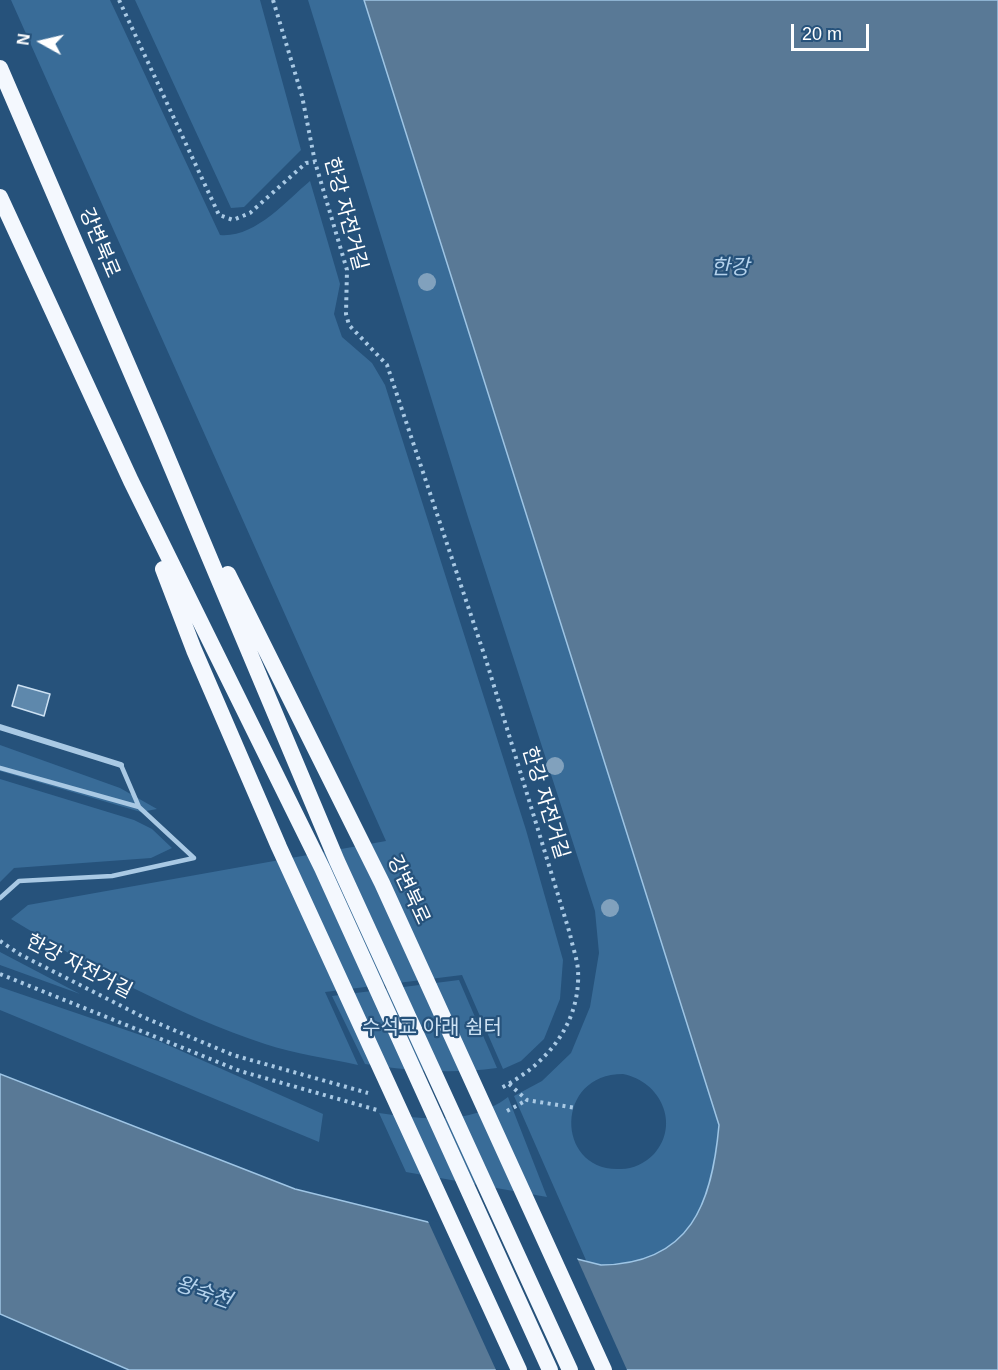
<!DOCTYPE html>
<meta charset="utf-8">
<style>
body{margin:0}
#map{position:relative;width:998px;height:1370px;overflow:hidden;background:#26527b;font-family:Helvetica,sans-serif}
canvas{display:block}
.north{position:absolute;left:12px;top:12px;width:60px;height:60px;-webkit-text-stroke:4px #26527b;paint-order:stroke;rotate:278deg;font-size:16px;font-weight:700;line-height:24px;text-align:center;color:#fff}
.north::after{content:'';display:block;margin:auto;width:21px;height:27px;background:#fff;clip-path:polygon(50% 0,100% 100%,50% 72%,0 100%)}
.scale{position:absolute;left:791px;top:24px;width:78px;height:27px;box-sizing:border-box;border:3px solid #fff;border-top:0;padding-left:8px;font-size:18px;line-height:21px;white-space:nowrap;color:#fff;-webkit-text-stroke:4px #26527b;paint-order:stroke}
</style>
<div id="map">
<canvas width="998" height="1370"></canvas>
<div class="north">N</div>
<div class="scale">20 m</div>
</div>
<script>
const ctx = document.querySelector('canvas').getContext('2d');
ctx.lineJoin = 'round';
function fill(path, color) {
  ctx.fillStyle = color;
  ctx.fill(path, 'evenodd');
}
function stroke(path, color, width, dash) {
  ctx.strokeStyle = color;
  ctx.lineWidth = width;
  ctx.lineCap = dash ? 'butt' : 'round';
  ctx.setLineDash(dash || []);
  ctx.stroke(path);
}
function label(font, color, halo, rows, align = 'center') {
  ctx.font = font + ' Helvetica,"Noto Sans KR",sans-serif';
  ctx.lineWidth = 4.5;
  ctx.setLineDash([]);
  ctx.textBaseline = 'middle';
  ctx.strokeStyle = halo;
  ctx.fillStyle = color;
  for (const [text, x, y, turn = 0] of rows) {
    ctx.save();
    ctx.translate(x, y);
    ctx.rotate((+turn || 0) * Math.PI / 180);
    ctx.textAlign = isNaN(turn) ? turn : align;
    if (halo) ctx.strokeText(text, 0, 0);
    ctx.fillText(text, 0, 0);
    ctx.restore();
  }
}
const green = new Path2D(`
 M11,0h99l110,235c35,3 65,-33 90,-54l30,103 -6,30 8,23 30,26 13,22 141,445 37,130 -3,39 -16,40 -23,22 -18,8 -41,-94 -137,17 33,73c-30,-7 -63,-11 -93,-21 -88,-29 -175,-77 -254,-125l17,-14 358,-64z
 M135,0h125l41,150 -57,57 -13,1z
 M308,0h60l37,131 314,994c-6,63 -20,126 -93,138 -12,2 -25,6 -37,4l-75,-171 28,-15 29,-28 19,-46 9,-54 -4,-42 -127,-394zM623,1074c37,7 58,50 31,80 -9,9 -21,15 -33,15 -65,4 -68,-95 2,-95z
 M0,745l120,43 37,21 -16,3 -141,-41z
 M0,779l134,41 18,9 20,19 -21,10 -137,10 -14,14z
 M0,952l80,42 -80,-29z
 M459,980l38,88c-45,6 -88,3 -132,-4l-33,-68z
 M0,987l161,55 162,72 -4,28 -319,-132z
 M508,1097l39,100 -141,-25 -27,-59c44,6 91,13 129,-16z`);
const water = new Path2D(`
 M364,0h634v1370h-869l-129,-56v-240l295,115 306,76c90,-1 111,-62 118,-140z`);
const pier = new Path2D(`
 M427,1219l149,37 51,114h-131z`);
const building = new Path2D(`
 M18,685l32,9 -6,22 -32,-10z`);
const path = new Path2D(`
 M119,0l100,215 14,5 17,-7 56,-50 9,-1
 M273,0l29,96 13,66 32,108 -1,44 3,11 38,40 99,295 84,274c2,11 7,24 8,36 3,55 -33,96 -79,119
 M0,941l21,14 122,62 90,38 135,38
 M0,974l240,97 137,39
 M509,1084l18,16 49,8
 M507,1111l20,-11`);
const service = new Path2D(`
 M0,768l139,39 -18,-42
 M0,898l19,-17 93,-5 82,-18 -55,-51`);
const minor = new Path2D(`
 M0,727l121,38`);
const trunk = new Path2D(`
 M0,68l158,367 179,426 233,509
 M0,197l131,284 191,387 228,502
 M163,569l31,81 85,197 240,523
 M228,574l154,309 222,487`);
const trees = [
 [427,282],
 [555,766],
 [610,908]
];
const streetNames = [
 ["한강 자전거길",345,214,75],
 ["강변북로",99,243,67],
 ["한강 자전거길",545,803,73],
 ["강변북로",408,890,65],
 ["한강 자전거길",79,967,27]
];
const parkNames = [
 ["수석교 아래 쉼터",432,1028]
];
const waterNames = [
 ["한강",730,268],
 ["왕숙천",203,1293,19]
];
fill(green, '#396c98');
fill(water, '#597996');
stroke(water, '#9ec5e5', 1.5);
fill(pier, '#26527b');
fill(building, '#5e88ac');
stroke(building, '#cce1f3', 1.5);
stroke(path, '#a9c9e4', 4, [3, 4.5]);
stroke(service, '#a9c9e4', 4.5);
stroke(minor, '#a9c9e4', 6);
stroke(trunk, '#f4f8fe', 16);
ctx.fillStyle = '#81a1bd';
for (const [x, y] of trees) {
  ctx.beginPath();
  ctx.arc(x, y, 9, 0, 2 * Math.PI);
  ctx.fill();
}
label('20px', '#fff', '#26527b', streetNames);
label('20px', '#cce1f3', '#26527b', parkNames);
label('italic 21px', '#b4d2ec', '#26527b', waterNames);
</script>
